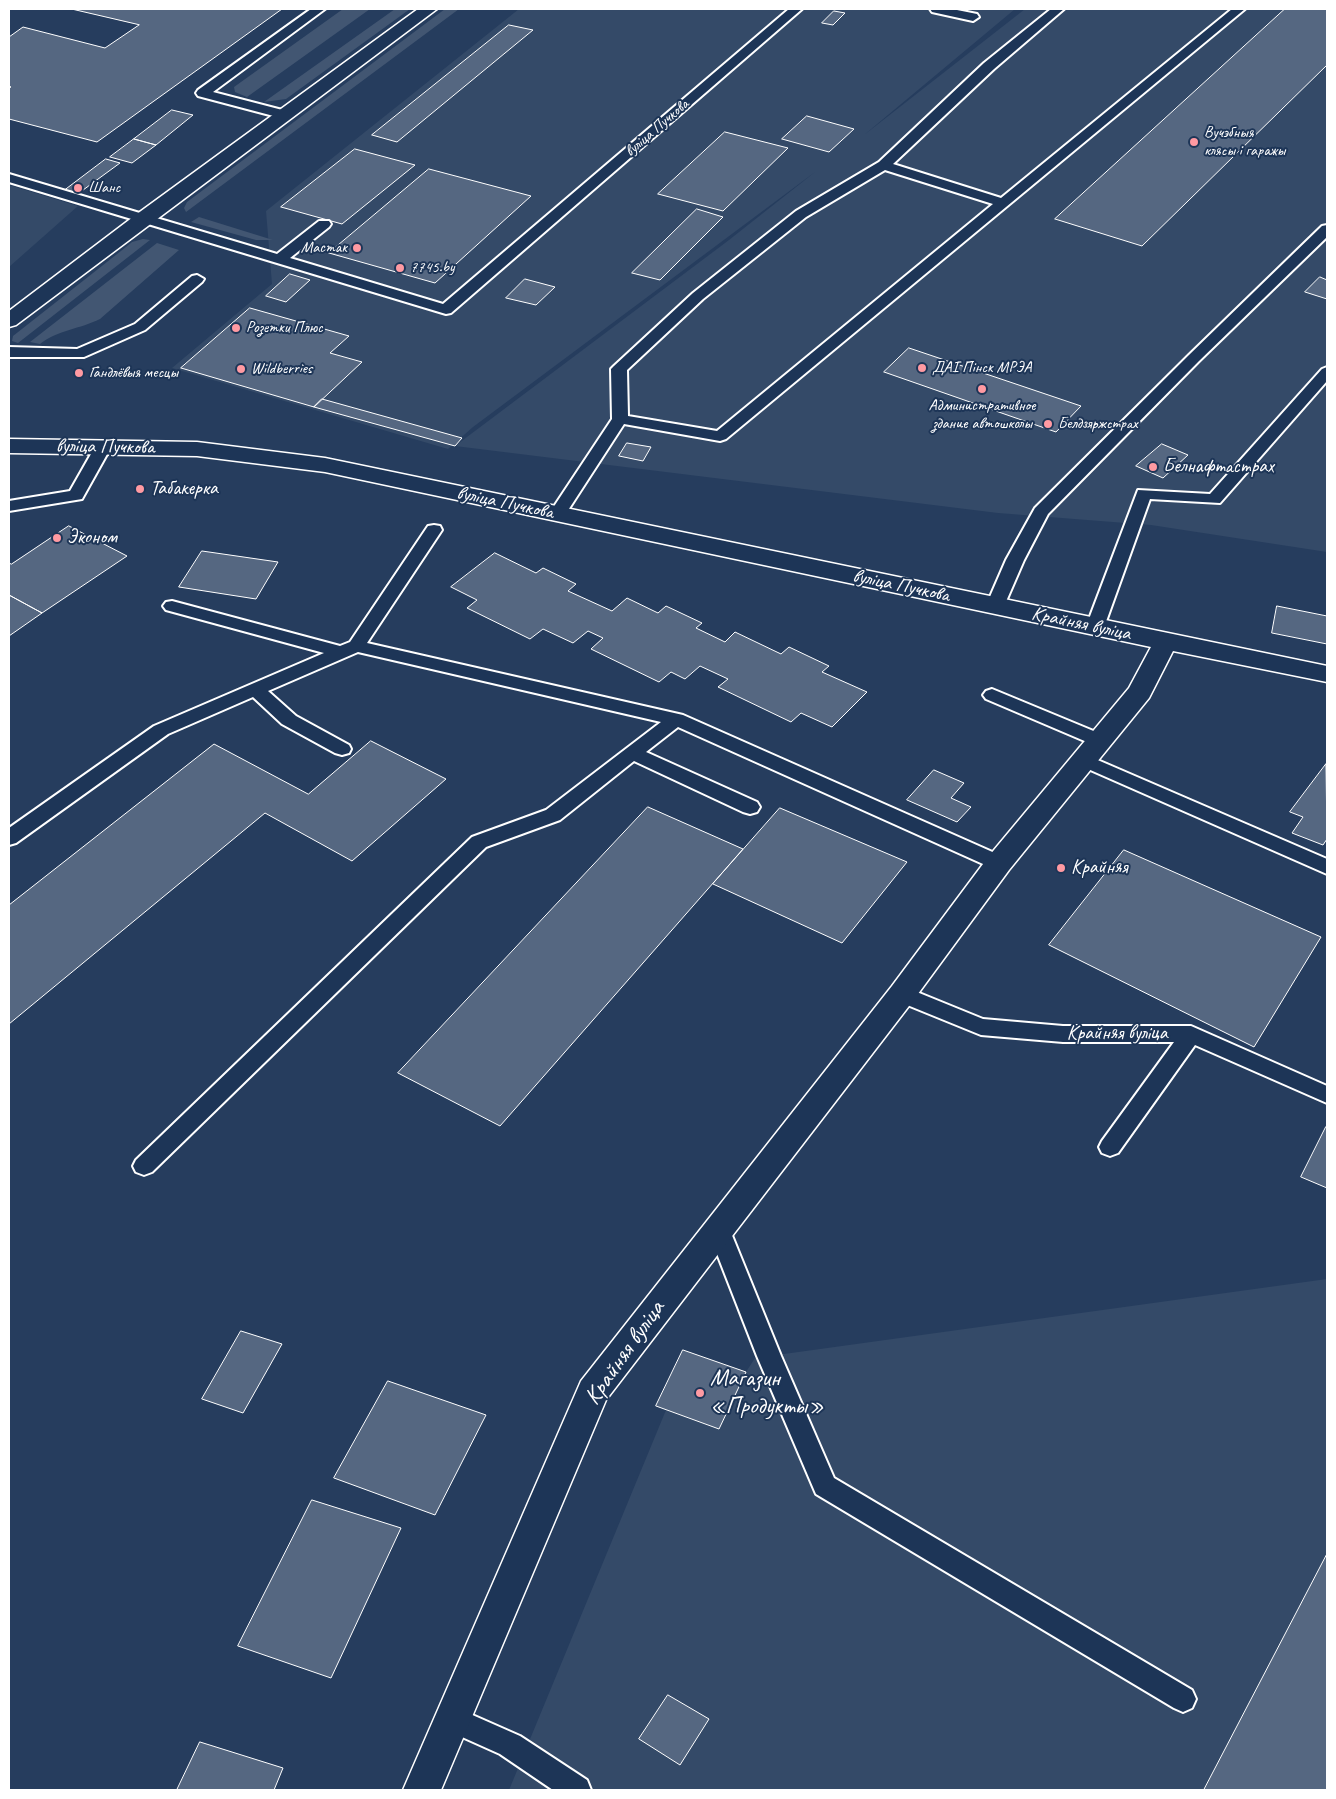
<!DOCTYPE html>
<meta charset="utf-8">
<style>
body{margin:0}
#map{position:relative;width:1336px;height:1799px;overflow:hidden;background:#263d5e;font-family:Caveat,sans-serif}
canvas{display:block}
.frame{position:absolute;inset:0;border:10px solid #fff;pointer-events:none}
</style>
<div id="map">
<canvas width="1336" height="1799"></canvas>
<div class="frame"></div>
</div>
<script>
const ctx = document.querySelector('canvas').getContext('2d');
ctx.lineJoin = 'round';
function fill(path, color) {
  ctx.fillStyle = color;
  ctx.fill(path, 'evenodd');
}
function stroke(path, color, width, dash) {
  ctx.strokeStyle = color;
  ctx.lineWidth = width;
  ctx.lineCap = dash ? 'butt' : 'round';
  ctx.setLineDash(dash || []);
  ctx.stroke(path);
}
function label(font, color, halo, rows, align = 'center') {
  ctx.font = font + ' Caveat,sans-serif';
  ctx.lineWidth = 4;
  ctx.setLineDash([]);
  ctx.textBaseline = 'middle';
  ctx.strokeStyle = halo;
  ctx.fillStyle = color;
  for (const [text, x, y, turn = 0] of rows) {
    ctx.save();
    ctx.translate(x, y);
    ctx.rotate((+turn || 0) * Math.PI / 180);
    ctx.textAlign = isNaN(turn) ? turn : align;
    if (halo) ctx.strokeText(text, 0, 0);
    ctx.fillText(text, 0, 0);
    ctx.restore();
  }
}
const built = new Path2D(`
 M519,9h496l-151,126 161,-126h302v543l-176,-27 -153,-12 -543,-67 274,-206 86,-68 -342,255 -25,22 -276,-81 100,-84 -6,-73z
 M9,185l69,21 -69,61z
 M1327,1279v511h-818l157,-380 53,19 27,-57 9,-14z`);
const green = new Path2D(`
 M343,9h27l-123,88 -12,-5 -1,-5z
 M395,9h15l-124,90 -22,3z
 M445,9h14l-273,203 -2,-4 3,-6z
 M199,217l74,23h-17l-65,-18z
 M143,239l7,1 -132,103 -6,-2 1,-5 113,-89 6,-5z
 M157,243l22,7 -79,69c-20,10 -42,11 -60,25l-10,-2z`);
const building = new Path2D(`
 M72,9h210l-185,133 -88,-23v-31l2,-1 -2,-1v-49l14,-10 82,21 34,-23z
 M1285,9h42v56l-185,181 -87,-27z
 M834,11l11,2 -12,12 -11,-2z
 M509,25l24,5 -136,112 -25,-7z
 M172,110l21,5 -37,30 -22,-6z
 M807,116l47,13 -25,23 -47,-13z
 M725,132l63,16 -65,63 -65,-17z
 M134,139l22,6 -24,18 -22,-6z
 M355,149l60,16 -73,59 -61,-17z
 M106,159l14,4 -41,30 -14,-3z
 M429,169l102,27 -96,87 -106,-30z
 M697,209l26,8 -63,63 -28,-7z
 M290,274l20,6 -24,22 -20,-6z
 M1320,277l7,3v19l-22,-7z
 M525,279l30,8 -19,18 -30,-7z
 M250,308l99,28 -19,17 32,9 -48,45 -133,-39z
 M909,348l172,58 -25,26 -172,-60z
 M322,399l140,39 -7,8 -141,-39z
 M627,443l24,4 -8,14 -24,-5z
 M1162,444l26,11 -25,23 -27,-12z
 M69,526l58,30 -85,57 -33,-18v-32l2,1z
 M202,551l76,11 -22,37 -77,-12z
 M495,553l41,20 7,-5 33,16 -8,7 44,20 15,-13 31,15 8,-7 36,17 -6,5 29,14 10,-10 46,22 8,-7 40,19 -7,6 45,20 -35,35 -31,-14 -10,9 -73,-35 10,-8 -28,-13 -15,13 -14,-7 -12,10 -68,-33 12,-11 -15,-7 -15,12 -30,-14 -13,10 -63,-31 10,-8 -26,-13z
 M9,595l33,18 -33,23z
 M1277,606l50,10v28l-55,-11z
 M371,741l75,38 -94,82 -87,-48 -256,211v-119l205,-161 94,50z
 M1326,764l1,75 -4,6 -31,-12 11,-16 -13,-5z
 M934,770l30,13 -13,15 20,9 -14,15 -50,-22z
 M648,807l95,42 -243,277 -102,-53z
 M780,808l127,54 -65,81 -129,-59z
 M1124,850l197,87 -67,110 -205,-102z
 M1326,1127l1,1v60l-26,-11z
 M241,1331l41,13 -39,69 -41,-14z
 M683,1350l63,22 -27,57 -63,-23z
 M388,1381l98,34 -51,100 -101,-37z
 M312,1500l89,28 -70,150 -93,-32z
 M1327,1554v236h-123z
 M668,1695l41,24 -29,46 -41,-26z
 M200,1742l83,26 -9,22h-97z`);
const service = new Path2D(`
 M311,9h14l-112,83 77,20 2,3 -2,3 -5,1 -87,-23 -2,-3 2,-3z
 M789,9h13l-351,304 -5,1 -437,-132v-8l268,80 42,-33h10l2,3 -2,3 -39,31 153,46z
 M930,9h22l25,5 2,3 -6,4 -41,-9z
 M1051,9h13l-70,60 -101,95 108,34 231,-189h13l-519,430 -6,2 -96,-17 -61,94h-12l-2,-4 63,-95 -1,-50 3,-3 79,-73 103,-82 83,-49 105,-99zM885,170l108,34 -276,227 -89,-15 -1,-46 76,-71 103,-82z
 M1327,225v12l-128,124 -151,153 -24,46 -20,46 -3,4h-12l-3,-4 20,-46 29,-52 154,-153 133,-129z
 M197,275l7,4 -2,3 -57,48 -61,27h-75v-10l68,2 58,-25 57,-48z
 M1327,367v14l-107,122 -70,-4 -46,128 -3,4h-12l-3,-4 52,-137 72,4 112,-125z
 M103,442l8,5 -29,52 -73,12v-10l61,-10 25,-44z
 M434,525l6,1 2,4 -75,113 316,72 323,143 3,5 -3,5 -7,2 -7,-2 -314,-141 -32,25 111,50 3,5 -3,5 -7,2 -7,-2 -109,-51 -74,59 -74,27 -334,325 -8,3 -8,-3 -3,-6 3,-6 336,-323 74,-27 115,-88 -303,-70 -90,39 28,25 53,29 2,4 -2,4 -7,2 -7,-2 -53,-29 -29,-27 -85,37 -152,109 -7,2v-17l145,-102 170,-73 -158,-43 -3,-4 3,-4 6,-1 168,45 10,-4 78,-116z
 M992,689l116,48 2,4 -2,4 -7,2 -7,-2 -108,-46 -3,-4 3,-4z
 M1086,755l241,104v15l-248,-109 -2,-4 2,-4z
 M902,986l81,33 80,7h128l136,60v17l-132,-58 -77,108 -8,3 -8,-3 -3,-6 3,-6 72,-99h-111l-82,-7 -86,-35 -3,-6 3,-6z
 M718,1219l8,2 3,7 52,128 53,122 358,212 4,9 -4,9 -9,4 -9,-4 -358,-214 -59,-138 -50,-128 3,-7z
 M452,1706l68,30 67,44 4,10h-38l-53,-36 -58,-26 -4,-9 4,-9z`);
const minor = new Path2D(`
 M418,9h19l-421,316 -7,2v-16l128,-97z
 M9,439l188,3 128,16 1002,208v16l-154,-31 -24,47 -140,172 -97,132 -306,398 -165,390h-38l178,-409 311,-395 97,-130 140,-168 22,-41 -826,-175 -128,-16 -188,-3z`);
const markers = [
 [1194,142,5,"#ff9aa2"],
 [78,188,5,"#ff9aa2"],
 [357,248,5,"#ff9aa2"],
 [400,268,5,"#ff9aa2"],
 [236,328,5,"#ff9aa2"],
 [922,368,5,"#ff9aa2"],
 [241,369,5,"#ff9aa2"],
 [79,373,5,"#ff9aa2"],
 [982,389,5,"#ff9aa2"],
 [1048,424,5,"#ff9aa2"],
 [1153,467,5,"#ff9aa2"],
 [140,489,5,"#ff9aa2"],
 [57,538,5,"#ff9aa2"],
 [1061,868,5,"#ff9aa2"],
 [700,1393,5,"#ff9aa2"]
];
const farStreetnames = [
 ["вуліца Пучкова",657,128,-41]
];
const farPoinames = [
 ["Вучэбныя",1204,133],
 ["клясы і гаражы",1204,151],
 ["Шанс",88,188],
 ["Мастак",347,248,"right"],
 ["7745.by",410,268],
 ["Розетки Плюс",246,328],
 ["ДАІ Пінск МРЭА",932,368],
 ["Wildberries",251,369],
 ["Гандлёвыя месцы",89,373],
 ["Административное",982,406,"center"],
 ["здание автошколы",982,424,"center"],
 ["Белдзяржстрах",1058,424]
];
const streetNames = [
 ["вуліца Пучкова",105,447,1],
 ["вуліца Пучкова",505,503,12],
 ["вуліца Пучкова",901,586,12],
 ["Крайняя вуліца",1081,624,12],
 ["Крайняя вуліца",1117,1034]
];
const poiNames = [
 ["Белнафтастрах",1163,467],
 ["Табакерка",150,489],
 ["Эконом",67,538],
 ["Крайняя",1071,868]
];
const nearStreetnames = [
 ["Крайняя вуліца",625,1353,-55]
];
const nearPoinames = [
 ["Магазин",710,1379],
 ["«Продукты»",710,1407]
];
fill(built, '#344a68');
fill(green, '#425672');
fill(building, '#556781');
stroke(building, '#fff', 1);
stroke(service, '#fff', 4);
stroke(minor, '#fff', 3);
fill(service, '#1d3557');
fill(minor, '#1d3557');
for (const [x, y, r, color] of markers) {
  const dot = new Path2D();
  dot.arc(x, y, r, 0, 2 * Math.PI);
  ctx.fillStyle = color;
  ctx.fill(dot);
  stroke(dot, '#1d3557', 2);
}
label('16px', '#fff', '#1d3557', farStreetnames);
label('16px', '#fff', '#1d3557', farPoinames, 'left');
label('20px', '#fff', '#1d3557', streetNames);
label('20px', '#fff', '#1d3557', poiNames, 'left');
label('24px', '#fff', '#1d3557', nearStreetnames);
label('24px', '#fff', '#1d3557', nearPoinames, 'left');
</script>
